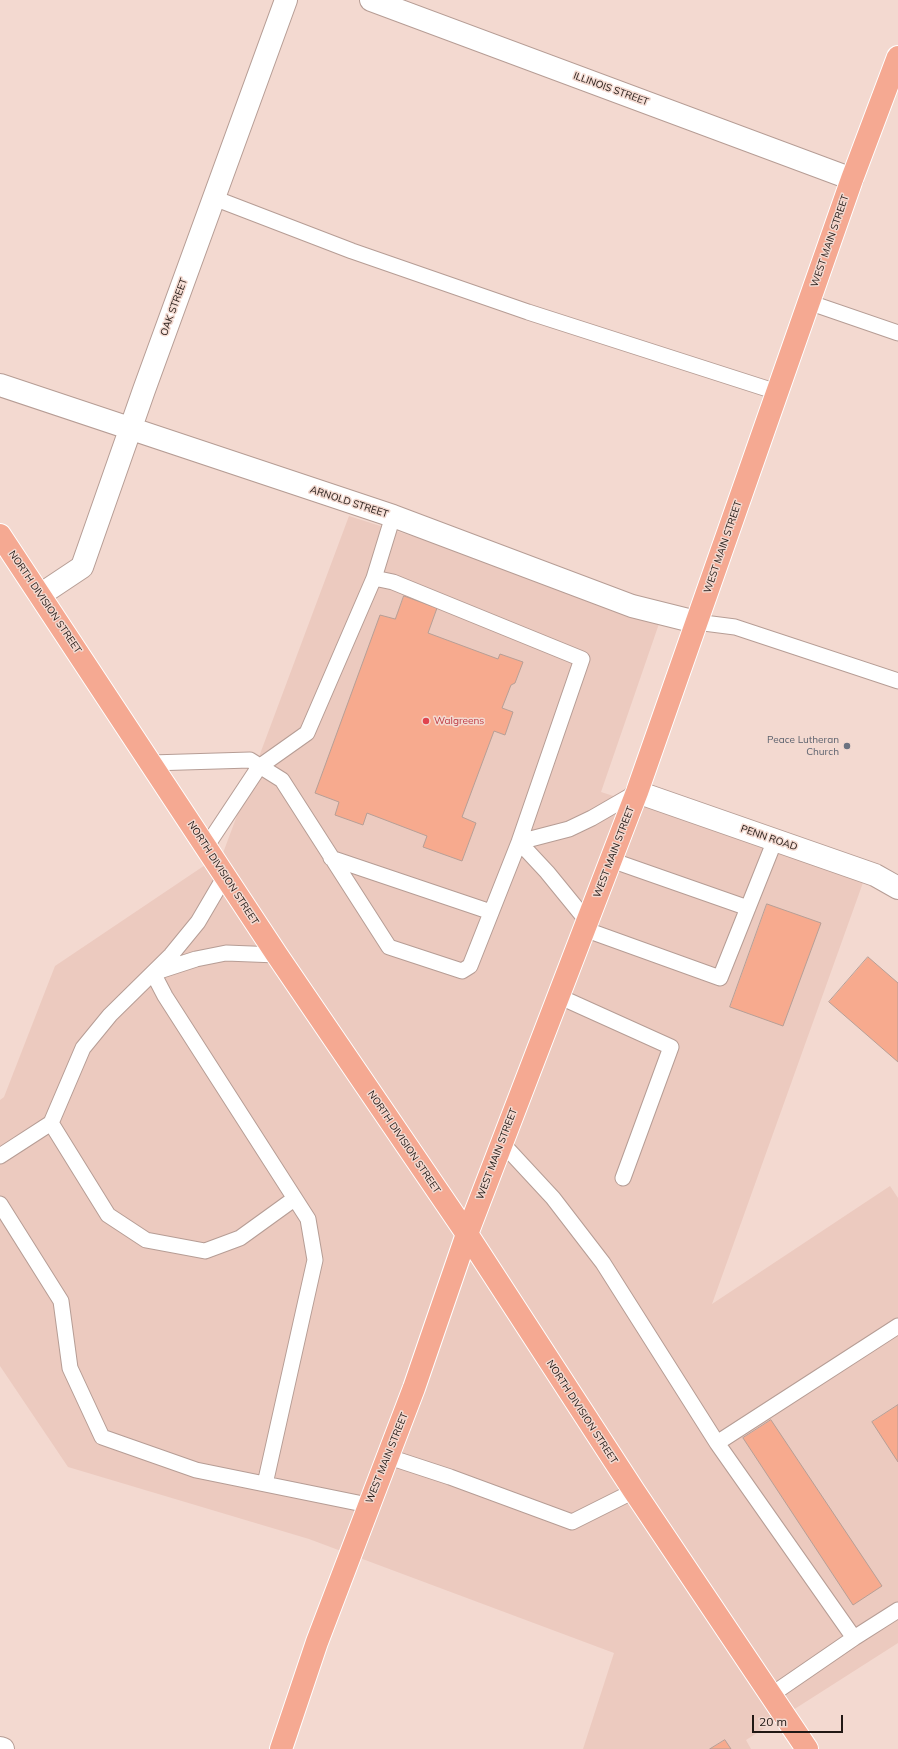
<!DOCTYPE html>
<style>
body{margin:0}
#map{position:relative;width:898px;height:1749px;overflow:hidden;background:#f3d9d0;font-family:Mulish,sans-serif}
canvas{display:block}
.scale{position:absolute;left:752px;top:1715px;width:91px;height:18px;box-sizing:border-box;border:2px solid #211814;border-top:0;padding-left:5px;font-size:12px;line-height:14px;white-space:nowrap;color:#211814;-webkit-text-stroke:3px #f3d9d0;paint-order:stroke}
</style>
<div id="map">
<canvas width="898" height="1749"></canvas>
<div class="scale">20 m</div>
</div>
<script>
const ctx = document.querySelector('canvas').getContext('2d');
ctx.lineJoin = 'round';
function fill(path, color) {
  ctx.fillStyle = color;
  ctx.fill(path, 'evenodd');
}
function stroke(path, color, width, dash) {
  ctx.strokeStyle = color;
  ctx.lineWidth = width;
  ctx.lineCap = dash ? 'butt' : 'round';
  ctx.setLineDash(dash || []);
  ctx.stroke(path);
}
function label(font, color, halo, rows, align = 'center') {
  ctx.font = font + ' Mulish,sans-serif';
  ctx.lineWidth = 3;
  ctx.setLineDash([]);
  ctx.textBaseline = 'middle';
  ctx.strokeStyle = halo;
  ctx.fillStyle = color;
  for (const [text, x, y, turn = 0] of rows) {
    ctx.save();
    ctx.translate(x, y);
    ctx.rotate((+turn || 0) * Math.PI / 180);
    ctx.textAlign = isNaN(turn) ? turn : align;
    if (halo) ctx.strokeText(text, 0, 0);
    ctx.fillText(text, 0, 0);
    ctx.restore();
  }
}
const built = new Path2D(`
 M349,516l313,99 -61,177 264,85 -153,427 178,-118 8,12v445l-152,97 5,9h-168l31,-96 -305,-114 -241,-72 -68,-101v-266l4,-3 51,-131 168,-113z`);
const building = new Path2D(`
 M404,596l33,12 -9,25 70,26 2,-5 23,8 -8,21 -4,2 -9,23 11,4 -8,23 -11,-4 -32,86 14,6 -14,38 -39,-14 4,-11 -60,-23 -4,12 -28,-10 4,-13 -24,-9 65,-178 15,4z
 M767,904l54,19 -38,103 -53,-19z
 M868,957l30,26v79l-69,-60z
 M898,1405v57l-26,-40z
 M771,1420l111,166 -29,19 -110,-167z
 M725,1740l6,9h-21z`);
const service = new Path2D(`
 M214,198l138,53 176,61 249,80
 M808,302l90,31
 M696,622l39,5 163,54
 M151,763l99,-3 32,20 107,167 73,24 8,-5 49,-124 63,-183 -189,-77 -19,-4 19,-62
 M519,842l50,-13 23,-11 45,-26
 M519,842l28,30 40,49
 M206,847l53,-80 48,-34 67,-155
 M331,858l160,54
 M611,860l137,48
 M584,929l136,49 55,-138
 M156,972l40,-13 30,-6 51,2
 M153,973l12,23 143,223 7,41 -50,224
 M558,996l113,51 -48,131
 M51,1123l57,92 38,25 59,11 35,-13 54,-39
 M502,1143l51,55 50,65 114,180 137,195 -83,57
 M0,1156l51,-33 32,-75 27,-33 61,-60 27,-33 27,-46
 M0,1204l61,97 9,67 32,69 94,33 172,35
 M717,1443l181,-117
 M389,1457l61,20 122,45 62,-31
 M854,1638l44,-28`);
const minor = new Path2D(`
 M371,0l481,179
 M0,385l393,131 239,90 64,16
 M40,595l42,-28 62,-177 142,-390
 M637,792l238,83 23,13
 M0,1748l3,1`);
const primary = new Path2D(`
 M0,535l277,420 190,279 167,257 173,258
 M281,1749l36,-107 97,-254 53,-154 170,-442 215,-613 46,-122`);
const markers = [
 [426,721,4,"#e0444e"],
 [847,746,4,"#6b7280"]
];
const streetNames = [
 ["ILLINOIS STREET",611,89,20],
 ["WEST MAIN STREET",830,241,-71],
 ["OAK STREET",174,307,-70],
 ["ARNOLD STREET",349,502,18],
 ["WEST MAIN STREET",723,547,-71],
 ["NORTH DIVISION STREET",45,602,56],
 ["PENN ROAD",769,838,19],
 ["WEST MAIN STREET",614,852,-69],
 ["NORTH DIVISION STREET",223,873,57],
 ["NORTH DIVISION STREET",404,1142,56],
 ["WEST MAIN STREET",497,1154,-69],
 ["NORTH DIVISION STREET",582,1412,57],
 ["WEST MAIN STREET",387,1458,-68]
];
const healthNames = [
 ["Walgreens",434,721]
];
const worshipNames = [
 ["Peace Lutheran",839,740],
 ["Church",839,752]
];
fill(built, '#eccabf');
fill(building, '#f7aa8e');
stroke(building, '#b79f96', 1);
stroke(service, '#b69d95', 17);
stroke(minor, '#b69d95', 24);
stroke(primary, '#fff', 24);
stroke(service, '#fff', 15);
stroke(minor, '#fff', 22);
stroke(primary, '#f5a992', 22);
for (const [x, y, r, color] of markers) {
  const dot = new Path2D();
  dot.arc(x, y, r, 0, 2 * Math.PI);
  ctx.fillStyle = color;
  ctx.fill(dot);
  stroke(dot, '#f3d9d0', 1.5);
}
label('10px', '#211814', '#f3d9d0', streetNames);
label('10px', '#be3a42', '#f3d9d0', healthNames, 'left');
label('10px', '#5b616d', '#f3d9d0', worshipNames, 'right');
</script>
